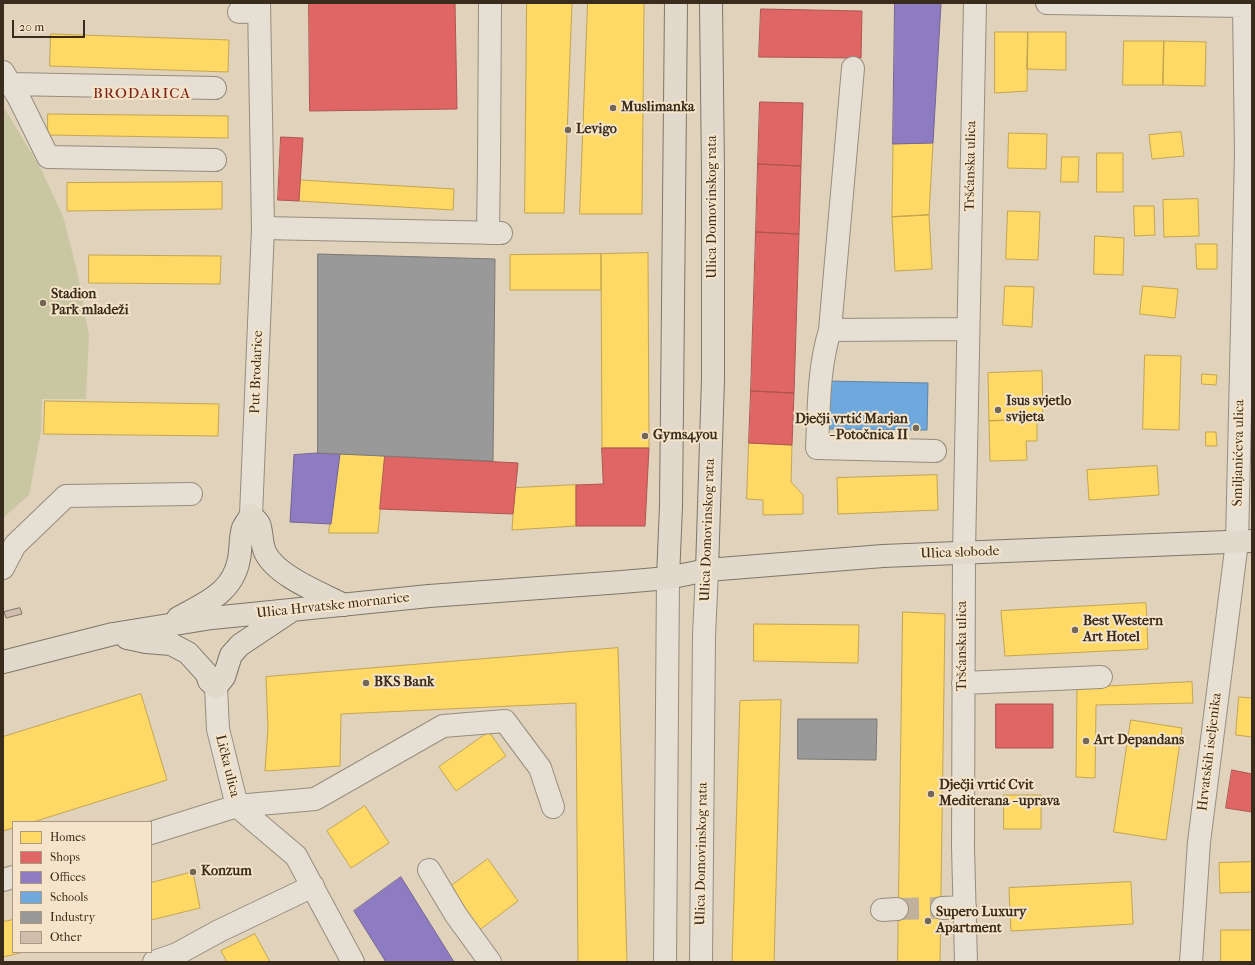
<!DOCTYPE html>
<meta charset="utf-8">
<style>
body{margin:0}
#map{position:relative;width:1255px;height:965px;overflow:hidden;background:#e0d2bb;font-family:"IM FELL French Canon",serif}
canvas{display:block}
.frame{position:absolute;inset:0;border:4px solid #392c1c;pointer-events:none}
.legend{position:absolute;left:12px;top:821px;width:140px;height:132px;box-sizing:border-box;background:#f5e4c9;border:1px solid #aa9a84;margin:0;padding:5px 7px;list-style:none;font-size:12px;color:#392c1c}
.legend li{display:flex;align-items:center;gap:8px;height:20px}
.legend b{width:20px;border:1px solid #aa9a84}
.scale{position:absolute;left:12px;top:20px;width:73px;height:18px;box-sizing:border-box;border:2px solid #392c1c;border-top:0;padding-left:5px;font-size:12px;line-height:14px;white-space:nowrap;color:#392c1c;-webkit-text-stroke:3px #f5e4c9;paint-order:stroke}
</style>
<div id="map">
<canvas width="1255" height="965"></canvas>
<div class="frame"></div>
<ul class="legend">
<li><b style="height:11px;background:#ffd966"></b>Homes</li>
<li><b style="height:11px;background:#e06666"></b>Shops</li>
<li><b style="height:11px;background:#8e7cc3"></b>Offices</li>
<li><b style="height:11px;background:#6fa8dc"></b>Schools</li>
<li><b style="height:11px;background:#999"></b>Industry</li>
<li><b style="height:11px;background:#d0bdae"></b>Other</li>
</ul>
<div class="scale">20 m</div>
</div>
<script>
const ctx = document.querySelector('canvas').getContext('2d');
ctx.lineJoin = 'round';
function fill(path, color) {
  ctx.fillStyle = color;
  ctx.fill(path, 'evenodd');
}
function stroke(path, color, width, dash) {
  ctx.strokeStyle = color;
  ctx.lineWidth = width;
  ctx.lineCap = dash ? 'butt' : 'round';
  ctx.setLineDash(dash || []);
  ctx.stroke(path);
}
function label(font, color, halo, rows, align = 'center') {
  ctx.font = font + ' "IM FELL French Canon",serif';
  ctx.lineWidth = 4;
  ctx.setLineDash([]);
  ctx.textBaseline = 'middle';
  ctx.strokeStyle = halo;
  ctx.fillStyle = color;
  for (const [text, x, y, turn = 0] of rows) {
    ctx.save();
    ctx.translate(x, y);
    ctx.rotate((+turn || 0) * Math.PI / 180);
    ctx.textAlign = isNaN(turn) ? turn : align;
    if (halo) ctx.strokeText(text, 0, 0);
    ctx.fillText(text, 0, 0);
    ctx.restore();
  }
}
const green = new Path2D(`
 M3,106l38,63 22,47 14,55 12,65 -3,63h-44l-1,32 -12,64 -26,23z`);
const homes = new Path2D(`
 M527,3h45l-8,210h-39z
 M588,3h56l-2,211h-62z
 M995,32h33l-1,59 -32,2z
 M1028,32h38v38l-39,-1z
 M51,34l178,6 -1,32 -178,-6z
 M1124,41h40l-1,44h-40z
 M1164,41l42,1 -1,44 -42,-1z
 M48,114l180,2v22l-180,-3z
 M1181,132l3,24 -32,3 -3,-24z
 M1009,133l38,1 -1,35 -38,-1z
 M933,143l-4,72 -37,2 1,-73z
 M1097,153h26v39h-26z
 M1062,157h17l-1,25h-17z
 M300,180l154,9 -1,21 -154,-9z
 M222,182v27l-155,2v-28z
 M1198,199l1,37 -35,1 -1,-37z
 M1134,206h20l1,29 -20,1z
 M1008,211l32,1 -2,48 -32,-1z
 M929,215l3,54 -37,2 -3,-54z
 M1095,236l29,2 -1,37 -29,-1z
 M1196,244h21v25h-20z
 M648,253l1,195h-47l-1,-194z
 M601,254v36h-91v-35z
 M89,255l132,1 -1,28 -131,-1z
 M1005,286l29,1 -2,40 -29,-2z
 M1143,286l35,3 -3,29 -35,-4z
 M1145,355l36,1 -2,74 -36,-1z
 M1042,371l1,48 -54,2 -1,-48z
 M1202,374l15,1 -1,10 -14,-1z
 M45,401l174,3 -1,32 -174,-2z
 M1037,419v22h-11l1,19 -37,1 -1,-40z
 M1206,432h10l1,14h-11z
 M749,443l43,2 -1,37 12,13v19l-40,1v-15l-16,-1z
 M340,454l45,2 -7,77h-49z
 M1157,466l2,29 -70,5 -2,-30z
 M937,475l1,35 -100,4 -1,-36z
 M576,485v41l-64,4 3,-42z
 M1146,603l2,46 -143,7 -4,-45z
 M903,612l42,2 -5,348h-42z
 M754,624l105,1 -1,38 -104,-2z
 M618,648l9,314h-49l-2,-259 -235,11 -1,52 -75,5 3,-43 -2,-51z
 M1192,682l1,21 -97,2 -1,73 -19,-1 1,-89z
 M141,694l26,86 -134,42h-20v6l-10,3v-94z
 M1239,697l13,1v39l-16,-2z
 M781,700l-7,262h-42l8,-261z
 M1131,720l51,8 -16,112 -52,-8z
 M489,732l17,24 -50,35 -17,-24z
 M1004,795h37v34h-37z
 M365,806l24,37 -38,25 -24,-37z
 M488,859l30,42 -40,30 -31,-42z
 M1252,862v30l-32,1 -1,-30z
 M193,872l7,36 -49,12v-37z
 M1131,882l2,42 -122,7 -2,-43z
 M13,920v32h11l-21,5v-35z
 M1221,930h31v32h-31z
 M255,934l15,28h-43l-6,-11z`);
const shops = new Path2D(`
 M309,3h146l2,106 -147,2z
 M761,9l101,2 -1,47 -102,-1z
 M760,102l43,1 -2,63 -43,-2z
 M281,137l22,1 -4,63 -21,-1z
 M758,164l43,2 -2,68 -43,-2z
 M756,232l43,2 -5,159 -43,-2z
 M751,391l43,2 -2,52 -43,-2z
 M602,448h47l-4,78h-69v-41l27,-1z
 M385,456l133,7 -5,51 -133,-5z
 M996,704h57v44h-57z
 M1232,770l20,4v38l-26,-4z`);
const offices = new Path2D(`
 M895,3h46l-8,140 -40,1z
 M318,453l22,1 -9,70 -41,-2 4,-67z
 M401,877l53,85h-68l-32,-51z`);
const schools = new Path2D(`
 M826,381l102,2 -1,47 -101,-1z`);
const industry = new Path2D(`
 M318,254l177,5 -2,202 -175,-8z
 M798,719h79l-1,41 -78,-1z`);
const building = new Path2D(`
 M20,608l2,6 -16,4 -2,-6z`);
const minorTunnel = new Path2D(`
 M897,909l45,-1`);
const minor = new Path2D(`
 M1047,3l197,3
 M239,12l20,-1
 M853,68l-23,262c-12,40 -11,78 -13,118l118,3
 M3,72l16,26 29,59 167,3
 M11,84l204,4
 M263,228l238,5
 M488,233l1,-68 1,-162
 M830,330l138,-1
 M251,515l12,-287 -4,-225
 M3,568l12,-23 51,-49 125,-2
 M963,683l138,-6
 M216,687l2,42 19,77 59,50 57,106
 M151,833l86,-27 78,-7 128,-73 62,-5 35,47 13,39
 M429,870l27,45 34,47
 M3,880l10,-3
 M942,908l23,-1
 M882,910l15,-1
 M154,962l23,-8 42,-23 94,-45
 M665,962l3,-384
 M701,962l3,-326 3,-66
 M966,962l-3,-115 1,-295 11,-549
 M1191,962l8,-120 38,-300 9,-388 -2,-151`);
const major = new Path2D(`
 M707,570l6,-191v-207l-2,-169
 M668,578l3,-72 5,-503
 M178,618c27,-15 55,-25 61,-59 2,-10 1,-22 4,-31 2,-4 6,-9 8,-13 2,3 7,6 8,9 3,6 2,19 6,28 11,24 56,41 79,53
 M127,638l19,4 25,2 17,9 19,21 2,7 7,6 8,-10 7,-22 9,-10 51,-34
 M3,662l110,-28 99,-16 217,-22 193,-14 46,-4 39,-8 176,-14 369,-15`);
const markers = [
 [613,108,4,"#736654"],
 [568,130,4,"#736654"],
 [43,303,4,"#736654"],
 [998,410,4,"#736654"],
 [916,428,4,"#736654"],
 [645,436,4,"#736654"],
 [1075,630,4,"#736654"],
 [366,683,4,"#736654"],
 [1086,741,4,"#736654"],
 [931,794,4,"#736654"],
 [193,872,4,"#736654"],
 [928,921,4,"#736654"]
];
const poiNames = [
 ["Muslimanka",621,108],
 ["Levigo",576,130],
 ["Stadion",51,295],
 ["Park mladeži",51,311],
 ["Isus svjetlo",1006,402],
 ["svijeta",1006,418],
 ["Dječji vrtić Marjan",908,420,"right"],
 ["- Potočnica II",908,436,"right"],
 ["Gyms4you",653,436],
 ["Best Western",1083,622],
 ["Art Hotel",1083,638],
 ["BKS Bank",374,683],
 ["Art Depandans",1094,741],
 ["Dječji vrtić Cvit",939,786],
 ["Mediterana - uprava",939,802],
 ["Konzum",201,872],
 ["Supero Luxury",936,913],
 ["Apartment",936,929]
];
const streetNames = [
 ["Tršćanska ulica",971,166,-89],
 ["Ulica Domovinskog rata",713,207,-90],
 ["Put Brodarice",257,372,-88],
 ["Smiljanićeva ulica",1239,453,-89],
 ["Ulica Domovinskog rata",708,530,-88],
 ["Ulica slobode",960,553,-2],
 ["Ulica Hrvatske mornarice",333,606,-6],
 ["Tršćanska ulica",963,646,-90],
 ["Hrvatskih iseljenika",1210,752,-83],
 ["Lička ulica",227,766,76],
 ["Ulica Domovinskog rata",702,854,-89]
];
const neighbourhoodNames = [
 ["BRODARICA",142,94]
];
fill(green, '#c9c7a1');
fill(homes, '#ffd966');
stroke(homes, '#c4a550', 1);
fill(shops, '#e06666');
stroke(shops, '#ae5550', 1);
fill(offices, '#8e7cc3');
stroke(offices, '#746491', 1);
fill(schools, '#6fa8dc');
stroke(schools, '#5f83a2', 1);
fill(industry, '#999');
stroke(industry, '#7c7874', 1);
fill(building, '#d0bdae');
stroke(building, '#7f7668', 1);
stroke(minorTunnel, '#bfb19b', 22, [22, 11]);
stroke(minor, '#968d7e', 24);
stroke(major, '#7f7668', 24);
stroke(minor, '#e6dfd3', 22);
stroke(major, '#e1d9cc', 22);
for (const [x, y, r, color] of markers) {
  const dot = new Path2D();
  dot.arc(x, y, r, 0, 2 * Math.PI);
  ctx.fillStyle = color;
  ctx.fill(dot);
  stroke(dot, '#f5e4c9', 1.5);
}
label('bold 14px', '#392c1c', '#f5e4c9', poiNames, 'left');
label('14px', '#392c1c', '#f5e4c9', streetNames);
ctx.letterSpacing = '1px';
label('15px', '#7a1f14', '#f5e4c9', neighbourhoodNames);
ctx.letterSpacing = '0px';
</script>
